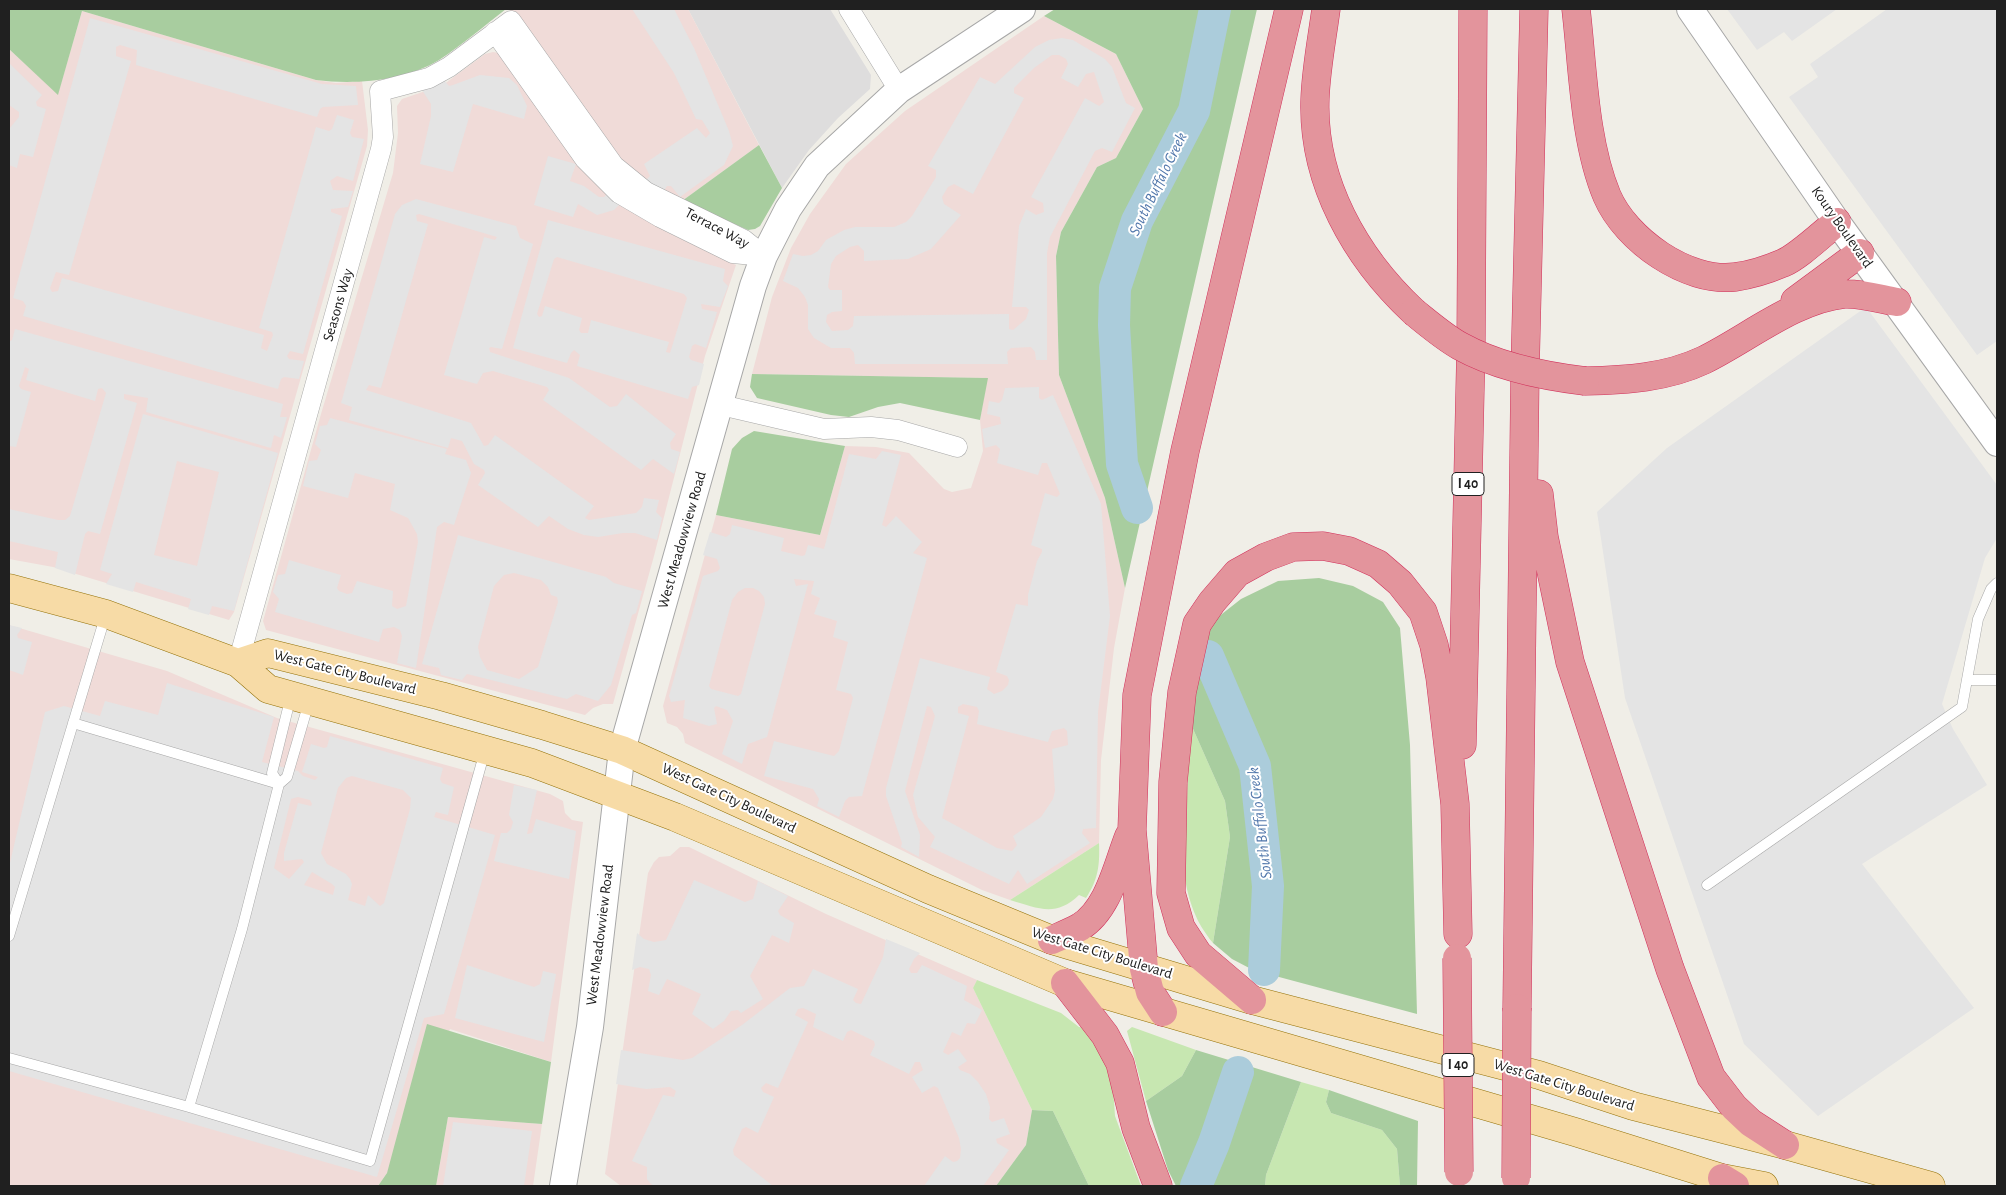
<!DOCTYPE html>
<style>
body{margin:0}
#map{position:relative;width:2006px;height:1195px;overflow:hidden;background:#f0eee7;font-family:"Alegreya Sans",sans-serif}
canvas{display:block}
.frame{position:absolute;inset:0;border:10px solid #202020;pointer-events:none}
</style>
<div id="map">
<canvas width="2006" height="1195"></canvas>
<div class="frame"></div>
</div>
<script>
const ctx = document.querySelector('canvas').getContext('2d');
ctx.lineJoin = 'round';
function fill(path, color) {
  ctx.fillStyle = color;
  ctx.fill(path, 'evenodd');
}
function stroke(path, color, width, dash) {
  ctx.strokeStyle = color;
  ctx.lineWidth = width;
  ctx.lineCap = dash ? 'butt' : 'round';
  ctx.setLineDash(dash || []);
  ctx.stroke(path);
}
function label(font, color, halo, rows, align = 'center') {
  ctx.font = font + ' "Alegreya Sans",sans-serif';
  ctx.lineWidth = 4;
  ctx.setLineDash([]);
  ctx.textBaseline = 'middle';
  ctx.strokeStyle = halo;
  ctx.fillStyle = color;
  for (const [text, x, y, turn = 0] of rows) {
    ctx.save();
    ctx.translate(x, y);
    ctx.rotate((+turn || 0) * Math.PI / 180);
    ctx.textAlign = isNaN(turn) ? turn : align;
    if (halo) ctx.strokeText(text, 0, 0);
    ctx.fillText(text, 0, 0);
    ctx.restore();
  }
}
const residential = new Path2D(`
 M688,9h142l41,66 -1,14 -32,29 -29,32 -27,38z`);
const commercial = new Path2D(`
 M509,9h179l71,136 -77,56 -43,-25 -32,-29z
 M82,11l234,69 20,3 26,-2 6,49 -1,16 -133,466 -5,8 -176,-53 -44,-8v-510l49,45z
 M1044,16l72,38 27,55 -27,49 -19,9 -36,65 -5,24 3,119 46,123 20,90 -11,60 -13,112 -2,83 -89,57 -28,-10 -297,-147 -2,-9 -6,-7 -10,-4 -4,-17 53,-191 104,20 25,-89 31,1 33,6 35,36 8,3 19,-4 12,-37 -3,-31 7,-42 -235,-4 20,-77 19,-49 19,-34 36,-50 59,-53z
 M493,52l6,1 84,118 16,16 26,21 40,23 71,34 -31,91 -51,200 -41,148h-10l-10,4 -8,7 -319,-85 -3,-9 58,-207 72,-241 5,-40 -1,-27 5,-7 41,-14 42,-31z
 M9,625l158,46 110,47 273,76 13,7 2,12 7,7 11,2 -32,240 -101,-33 -63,144 -9,13h-369z
 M680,847h9l137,67 151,66 -4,8 59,122 -6,35 -30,41h-375l-16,-12 43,-301 6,-11 5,-5 11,-1z
 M448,1117l94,7 -9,62h-97z`);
const grass = new Path2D(`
 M1190,722l35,79 5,36 -17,106c-18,-22 -24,-41 -29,-69z
 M1099,843c1,22 -1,37 -13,55l-7,-3c-24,23 -41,13 -69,5z
 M977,980l84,33 18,14 9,1 24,45 3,43 26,70h-52l-36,-75 -21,-1 -59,-122z
 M1132,1027l64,23 -14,26 -36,25 -19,-70z
 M1301,1082l28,8 -3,12 5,11 51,17 15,19 3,37h-135l1,-11z`);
const forest = new Path2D(`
 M9,9h497c-22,17 -44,36 -67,51 -34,21 -84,25 -123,20l-234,-69 -24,84 -49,-46z
 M1055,9h202l-132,579 -20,-90 -46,-123 -3,-119 5,-24 36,-65 19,-9 27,-49 -27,-55 -72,-38z
 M759,145l23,43 -22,38 -5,3 -7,1 -66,-29z
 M752,374l236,4 -8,42 -80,-17 -22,4 -29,10 -18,-2 -74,-17 -7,-11z
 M754,431l91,15 -25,89 -104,-20 16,-66 10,-11z
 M1319,578l34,8 30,16 17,26 10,117 7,269 -164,-44 -21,-11 -19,-16 17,-106 -5,-36 -35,-79 18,-97 33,-26 37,-18z
 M427,1024l124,38 -9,62 -94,-7 -12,69h-58l9,-13z
 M1196,1050l105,32 -35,93 -1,11h-89l-8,-16 -22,-69 36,-25z
 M1329,1090l89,31 -1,65h-17l-3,-37 -15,-19 -51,-17 -5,-11z
 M1032,1110l21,1 36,75h-93l30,-41z`);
const parking = new Path2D(`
 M632,9h42l20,39 35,83 4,15 -9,19 -44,32 -9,-11h-4l-4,6 -18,-11 5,-5 -6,-12 53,-36 9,10 4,-5 -8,-13 -6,-1 -22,-46z
 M1727,9h110l-45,32 -8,-9 -27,18z
 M1887,9h110v332l-20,14 -188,-258 29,-20 -8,-13z
 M90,18l232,66 34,2 2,19 -35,2 -3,2 -3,8 -181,-52 1,-15 -17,-5 -4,2v9l15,5 -62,214 -13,-3 -6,16 2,4 6,-1 4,-13 202,57 -3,13 6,3 6,-16 -1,-3 -13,-4 57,-201 13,4 3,-2 5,-14 17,5 -4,13 2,4 12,2 -11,42 -16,-5 -7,5 3,9 20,1 -5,16 -17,2v3l11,4 -39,138 -13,-3 -3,5 2,3 15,2 -5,18 -15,-2 -3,2 -3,10 -255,-73 3,-10 -3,-5 -10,-3z
 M1062,38l11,2 32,19 7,8 14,36 9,5 -23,44 -10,-4 -7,3 -45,86 -3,16v107h-11l-1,-8 -4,-5 -20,1 -4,4 1,12h-153l-1,-11 -4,-5h-19l-17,-10 -6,-9v-24l-3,-8 -7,-9 -15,-7 10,-27 10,2 8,-1 7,-4 8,-11 18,-10 11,-3h39l12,-5 6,-6 24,-39v-7l-8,-4 52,-89 15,7 40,-37 14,-7zM1052,55h7l7,4 2,5 -7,14 17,9 8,-13 8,-2 10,30 -5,4 -14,-8 -54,99 12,6 1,9 -8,3 -10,-6 -7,17 -7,81h14l3,3 -3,9 -13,11 -4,-1v-15l-155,2 -1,10 -5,4 -16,1 -6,-9 1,-7 5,-3 10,-1v-21h-12l-2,-3 3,-23 5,-8 14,-9 8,-2 6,6v10l44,-2 23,-10 30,-34 -17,-11 -2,-7 6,-10 6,-3 19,10 51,-96 -10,-5v-5l20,-20z
 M9,63l33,32 -6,7 1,4 9,3 -13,48 -13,-3 -3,14 -8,-3v-36l10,-12v-5l-10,-7z
 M480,75l29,3 8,7 10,21 -3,13 -51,-15 -20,68 -33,-8 11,-48v-12l-9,-14 22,-10 5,6 4,-1z
 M548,156l28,8 -6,17 14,5 15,11h5l5,-5 13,10 -8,8 -17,5 -19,-11 -5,13 -39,-12z
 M416,199l100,27 4,12 13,6 -31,105 -11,-2 -2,1 1,4 79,26 41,29 7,-1 9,-12 50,40 -6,9 1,6 9,3 -6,22 -21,-15 -12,11 -98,-70 6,-10 -2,-3 -54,-16 -10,2 -6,11 -33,-9 40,-138 11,3 2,-3 -78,-23 -3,1 1,6 11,3 -47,164 -12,-3 -3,5 105,33 13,23 4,-1 7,-10 99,71 -9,12 4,2 47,-7 6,-6 2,-9 15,2 -3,12 6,6 -5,22 -22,-7h-12l-25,4 -14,-2 -16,-6 -19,-13 -11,11 -60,-42 7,-12 -1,-3 -10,-6 -12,-23 -11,-3 -3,10 -99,-28 3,-13 -11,-4 54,-189 7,-9z
 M548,220l177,49 -2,12 5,5 -8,21 -19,-3 1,5 15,3 -11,36 -11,-4 -3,2 -3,11 2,3 13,4 -5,21 -7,2 -4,12 -111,-33 3,-11 -6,-5 -3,3 -4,10 -54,-15zM557,257l127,37 3,4 -17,55 -4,-1 3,-10 -78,-22 -3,13h-7l-2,-3 3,-12 -37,-12 -3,10 -3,1 -2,-3 17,-55z
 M1866,307l131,178v53l-12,20 -43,146 11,25 34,56 -125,79 112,144 -156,108 -74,-72 -119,-346 -28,-186 70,-64z
 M15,329l268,75 -3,13h7l-6,21 -7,-3 -3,13 -125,-36 2,-14 -24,-4v5l13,4 -37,131 -12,-3 -3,3 -10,41 -20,-7 3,-16 -49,-11v-32l49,11h7l5,-4 36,-123 -4,-5 -4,1 -3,12 -69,-21 3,-11 -4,-2 -6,19 2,3 10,3 -15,55 -7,-1v-104l3,-2z
 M1039,387v11l3,2 11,-5 48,109 9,112 -12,96 -2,116 -13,1 -1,4 8,10 -63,41 -9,-14 -9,14 -79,-37 5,-10 -17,-20 -5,-22 22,-79 -4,-9 -4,-1 -22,85 15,44 -1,22 -18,-10 1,-4 -16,-47v-8l34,-130 70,19 -3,12 7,5 8,-3 6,-6 1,-5 -2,-4 -11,-4 20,-68 12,2v-11l9,-34 5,-9v-3l-11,-4 14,-52 12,4 3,-3 -13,-31h-5l-4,12 -41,-12 3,-14 -4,-4 -11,3 -3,-19 19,-5 -1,-7 -13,-3 2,-13 10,2 3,-3 3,-12zM963,704l14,3 2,4 -2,13 71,18 4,-11 12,-3 3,3 1,14 -16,4 3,42 -2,8 -12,18 -28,19 4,9 -5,6 -15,-3 -55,-30 27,-102 -11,-3v-6z
 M143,414l135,39 -44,158 -22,-5 -3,9 -21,-6 3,-10 -55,-17 -3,10 -27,-8 6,-10 -12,-4zM177,461l42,11 -22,94 -43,-11z
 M330,418l117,31 -2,5 21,6 5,13 -17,52 -10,-3 -7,5 -21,141 -19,-5 5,-27 -2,-6 -6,-3 -11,2 -4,13 -104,-30 4,-13 -6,-7 5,-17 7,-1 4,-14 52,15 -4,13 2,3 8,3 5,-1 5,-12 36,10 -1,15 5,3 9,-3 12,-64 -1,-8 -9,-16 -18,-8 5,-26 -40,-11 -7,25 -45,-12 6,-25 8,-1 4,-10 -6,-6 5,-18 7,-1z
 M882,451l19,4 -19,70 4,2 10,-11 26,26 -9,11 14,5 -65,238 -13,1 -4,4 -6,16 -22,-11 2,-7 -6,-10 -49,-13 10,-35 60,15 5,-5 14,-53 -2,-4 -15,-4 12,-48 -15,-5 4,-16 -23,-7 6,-16 -9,-4 3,-13 -20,-2 2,7 12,-2 -41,153 -19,7 -6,20 -20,-10 11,-33 -6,-11 -11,-4 -2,2 3,16 -8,2 -26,-8 2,-18 -14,2 -2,-6 34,-120 15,-5 2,-3 -3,-9 -14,-4 7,-23 16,5 4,-3 2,-9 52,13 -3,13 21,5 3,-1 3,-10 16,4 25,-95 27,5zM745,588h8l6,3 5,6 1,7 -24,90 -3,2 -27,-7 -2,-3 23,-86 6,-8z
 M458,535l148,42 8,6 28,8 -6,22 -4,2 -21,70 -13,16 -22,-7 -9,5 -100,-25 -5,6 -21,-5 -2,-7 -17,-4zM514,573l27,7 7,7 3,8 6,2 1,5 -20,65 -19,12 -32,-9 -7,-13 -2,-10 16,-61 10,-11z
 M9,625l13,3 -5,7 1,3 14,4 -9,33 -14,-5z
 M167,683l107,34 -12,45 36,9 5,5 12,4 3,-3 -16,-5 9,-28 13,4 3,-1 3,-11 113,32 -3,11 2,4 12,4 -6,28 -12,-3 -2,5 61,18 -51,179 -20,4 -47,159 -368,-106v-204l36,-155 19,-6 36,10 5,-15 53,14zM352,776l51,14 8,8 -1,11 -26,94 -4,3 -12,-11 -3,11 -17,-6 4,-16 -2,-5 -4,-5 -19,-10 -6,-11 17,-65 8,-10zM298,797l12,3 2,4 -1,2 -13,-3 -14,50v8l18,-2 2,3 -15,17 -15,-11 17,-69zM312,872l20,12 3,3 -2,8 -29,-10z
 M514,785l23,5 -10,44 5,-1 4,-14 40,12 -7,48 -75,-18 7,-28h6l4,-4 2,-7 -4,-7z
 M694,880l51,22 8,-3 5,-18 30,15 -10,15 2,4 14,8 -5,20 -17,-8 -22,41 13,23 -22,14 -3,-3 -7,1 -7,10 -11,8 -21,-15 9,-20 -34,-15 -8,16 -11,-4 3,-16 -2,-6 -9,-2 -8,3 5,-37 7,6 10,3 12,-2z
 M886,939l34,14 -6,6 -5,10 2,4h6l5,-8 45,21 -3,14 18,10 -7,14 -8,-1 -6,13 -9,-4 -9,20 5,3 10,-6 9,12 -9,6 2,3 10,4 8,8 8,12 4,13 -1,12 3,3 12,-4 6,16 -14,5 1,4 12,7 -26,36h-59l21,-30 8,6 4,-1 3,-3 1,-9 -2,-11 -21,-50 -4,-2 -12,7 -10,-16 11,-7 -3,-8h-5l-6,12 -39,-19 5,-10 -1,-4 -23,-11 -4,2 -4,9 -30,-14 3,-13 -13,-6 -5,1 -3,6 13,7 -30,66 -12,-5 -5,5 2,4 11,5 -16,36 -12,-6 -4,2 -9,21 1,5 39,31h-119l-4,-3 -3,-4v-12l-15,-6 31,-66 11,2 2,-6 -6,-4 -24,2 -30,-5 5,-34 62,10 9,-2 50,-33 48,-37 14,-2 9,-17 45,20 -5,11 3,3 5,1 22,-47z
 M467,965l67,22 6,-3 3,-13 13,3 -12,68 -89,-24z
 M453,1122l79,9 -8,55h-81z`);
const river = new Path2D(`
 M1137,508l-15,-44 -8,-139 1,-37 22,-67 57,-110 21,-102
 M1208,656l47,110 13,120 -4,84
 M1196,1186l18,-43 24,-71`);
const service = new Path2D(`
 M1968,680h29
 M73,723l206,61
 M279,784l-7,-11 19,-77
 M1707,885l255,-178 16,-88 13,-30 6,-6
 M9,936l97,-322
 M9,1058l180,49 181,54 115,-410
 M189,1107l53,-178 37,-145 8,-7 22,-75`);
const minor = new Path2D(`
 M849,9l50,81
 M495,32l90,127 34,34 41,24 73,36 31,3
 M721,405l103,24 47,-2 27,3 59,17
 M238,663l143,-514 2,-12 -3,-46 49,-13 20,-11 62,-46 103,145 32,26 98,48 20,16`);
const tertiary = new Path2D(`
 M1690,9l147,213 160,221
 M563,1186l27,-159 32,-277 131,-464 11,-30 24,-47 29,-43 82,-76 123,-81`);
const primary = new Path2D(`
 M9,588l97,26 132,49 30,26 264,74 143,54 390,166 510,149 147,46 42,8
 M238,663l30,-10 173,43 101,29 80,25 306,139 124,51 200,60 287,75 94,31 152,39 146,41`);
const motorway = new Path2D(`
 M1326,9c-4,30 -10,60 -11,90 -3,83 41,159 99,213
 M1576,9c7,60 8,132 31,187 19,44 80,87 128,81 15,-2 34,-8 48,-14 15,-6 41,-31 54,-41
 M1795,301l65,-48
 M1585,381c41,-1 81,-3 119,-21 43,-21 91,-61 140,-66 17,-1 36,5 53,8
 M1539,494l5,43 26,125 100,307 41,108 23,30 17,16 34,22
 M1462,745l9,-399 2,-337
 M1052,940c9,-4 19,-8 28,-13 29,-18 37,-61 49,-91
 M1065,983l40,52 15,28 16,65 22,58
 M1252,1000l-54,-46 -17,-26 -10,-35 2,-111 9,-90 15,-68 15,-22 25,-29 29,-16 27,-10 30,-1 26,5 29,13 22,19 23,29 11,33 6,32 15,127 3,130
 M1517,1008l8,-636 9,-363
 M1163,1012l-13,-20 -6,-23 -12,-139 5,-135 48,-244 104,-442
 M1722,1178l13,8`);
const motorwayBridge = new Path2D(`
 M1414,312c15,12 30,25 46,34 38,21 83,30 125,35
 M1457,958l2,214
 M1516,1178l1,-170`);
const shields = [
 [1468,484,32],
 [1458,1065,32]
];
const shieldNames = [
 ["I 40",1468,484],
 ["I 40",1458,1065]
];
const streetNames = [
 ["Koury Boulevard",1842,227,55],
 ["Terrace Way",717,228,28],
 ["Seasons Way",338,305,-74],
 ["West Meadowview Road",682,540,-74],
 ["West Gate City Boulevard",345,672,14],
 ["West Gate City Boulevard",729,798,25],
 ["West Meadowview Road",600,935,-83],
 ["West Gate City Boulevard",1102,953,17],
 ["West Gate City Boulevard",1564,1085,17]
];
const waterNames = [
 ["South Buffalo Creek",1158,184,-64],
 ["South Buffalo Creek",1260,823,-97]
];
fill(residential, '#dedddd');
fill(commercial, '#f0dbd8');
fill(grass, '#c7e7b1');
fill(forest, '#a8cd9f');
fill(parking, '#e4e4e4');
stroke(river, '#abccdb', 32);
stroke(service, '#a7a7a7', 11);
stroke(minor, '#a7a7a7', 21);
stroke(tertiary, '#a7a7a7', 28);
stroke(primary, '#947209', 29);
stroke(motorway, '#d1315b', 29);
stroke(service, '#fff', 10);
stroke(minor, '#fff', 20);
stroke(tertiary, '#fff', 26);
stroke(primary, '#f7dba6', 28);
stroke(motorway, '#e3949c', 28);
stroke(motorwayBridge, '#d1315b', 29, []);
stroke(motorwayBridge, '#e3949c', 28);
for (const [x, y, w] of shields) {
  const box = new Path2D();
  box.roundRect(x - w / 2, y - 11.5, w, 23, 4);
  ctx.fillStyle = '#fff';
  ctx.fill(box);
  stroke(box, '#202020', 1);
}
label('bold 14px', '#202020', null, shieldNames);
label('15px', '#202020', '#fff', streetNames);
label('italic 16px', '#5177ab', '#fff', waterNames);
</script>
